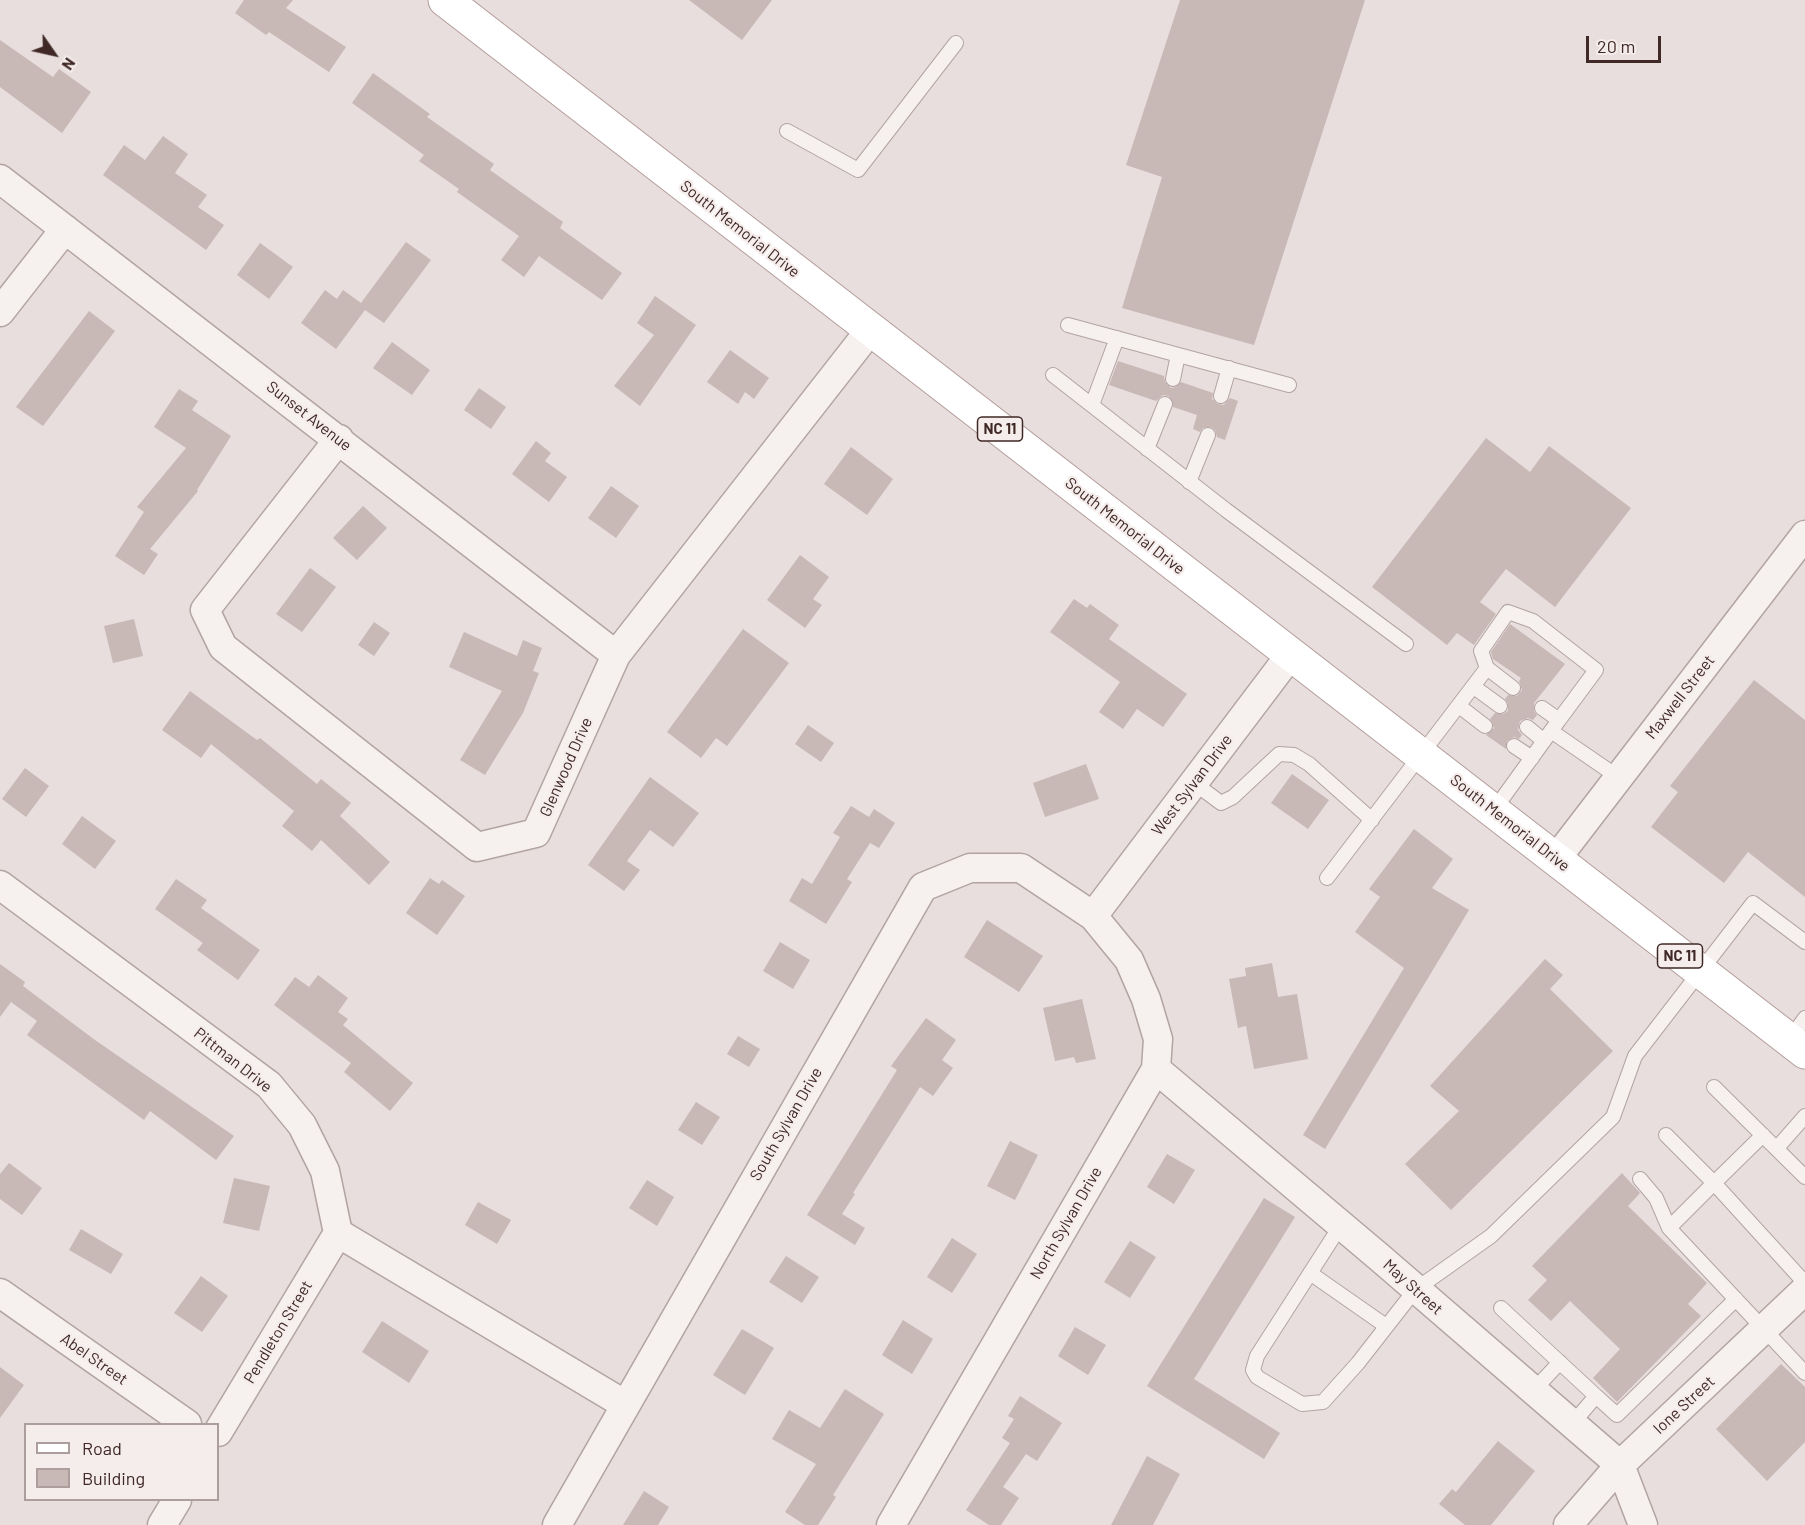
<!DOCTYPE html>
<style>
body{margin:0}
#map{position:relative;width:1805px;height:1525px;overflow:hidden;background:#e8dedd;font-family:Barlow,sans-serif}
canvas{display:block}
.legend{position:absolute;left:24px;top:1423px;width:195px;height:78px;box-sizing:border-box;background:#f5edec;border:2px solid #ac9e9c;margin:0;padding:8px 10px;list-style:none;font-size:18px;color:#3f2825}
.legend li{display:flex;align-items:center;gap:12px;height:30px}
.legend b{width:30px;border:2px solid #ac9e9c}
.north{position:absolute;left:24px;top:24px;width:60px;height:60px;-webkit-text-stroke:4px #f5edec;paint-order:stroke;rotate:124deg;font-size:16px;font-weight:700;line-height:24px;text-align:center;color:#3f2825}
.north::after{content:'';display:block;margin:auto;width:21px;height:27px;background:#3f2825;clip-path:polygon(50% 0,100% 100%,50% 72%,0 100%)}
.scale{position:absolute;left:1586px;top:36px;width:75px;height:27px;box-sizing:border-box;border:3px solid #3f2825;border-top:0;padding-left:8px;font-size:18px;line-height:21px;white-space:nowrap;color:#3f2825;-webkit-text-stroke:4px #f5edec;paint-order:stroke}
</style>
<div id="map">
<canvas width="1805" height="1525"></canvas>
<ul class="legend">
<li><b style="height:8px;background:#fff"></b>Road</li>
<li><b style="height:16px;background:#c8b8b6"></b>Building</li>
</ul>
<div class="north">N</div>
<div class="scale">20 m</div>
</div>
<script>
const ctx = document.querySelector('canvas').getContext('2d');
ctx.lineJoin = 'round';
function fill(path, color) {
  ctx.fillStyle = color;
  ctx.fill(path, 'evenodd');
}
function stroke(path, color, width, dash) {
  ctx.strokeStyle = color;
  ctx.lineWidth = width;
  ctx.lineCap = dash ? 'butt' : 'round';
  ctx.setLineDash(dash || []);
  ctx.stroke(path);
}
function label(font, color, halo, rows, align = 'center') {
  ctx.font = font + ' Barlow,sans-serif';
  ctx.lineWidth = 4.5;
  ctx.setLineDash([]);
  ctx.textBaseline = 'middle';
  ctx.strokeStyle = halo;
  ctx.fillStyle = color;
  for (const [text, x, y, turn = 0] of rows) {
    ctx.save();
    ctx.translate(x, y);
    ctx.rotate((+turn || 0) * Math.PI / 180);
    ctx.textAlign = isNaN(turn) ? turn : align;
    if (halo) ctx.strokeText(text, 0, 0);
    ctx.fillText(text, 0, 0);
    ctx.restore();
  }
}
const building = new Path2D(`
 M244,0h49l-7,8 60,39 -17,25 -60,-40 -3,3 -31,-22z
 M689,0h83l-30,40z
 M1180,0h185l-111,345 -132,-37 40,-131 -36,-12z
 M0,40l53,37 6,-8 32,23 -29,41 -62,-46z
 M373,73l57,41 -3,3 67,47 -4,6 73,52 -3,6 62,45 -20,27 -63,-44 -15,21 -23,-17 18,-24 -62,-44 2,-3 -40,-28 5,-6 -72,-52z
 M163,136l25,18 -13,19 32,22 -9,12 26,18 -18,25 -103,-75 21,-30 21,15z
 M406,242l25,18 -47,63 -19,-13 -29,39 -35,-26 24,-33 12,9 6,-9 18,13z
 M260,243l33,24 -24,32 -32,-24z
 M655,296l41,29 -56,81 -26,-20 40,-51 -17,-12z
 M89,311l26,20 -72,95 -27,-19z
 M392,342l38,28 -18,25 -39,-27z
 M730,350l39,28 -15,21 -9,-7 -7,12 -31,-22z
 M1118,361l46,15 1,6 6,6 5,-1 5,-5 32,11 -1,6 6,5 6,1 6,-7 8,3 -13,39 -8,-3 -2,-7 -4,-3 -8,1 -3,4 -7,-3 4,-14 -24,-8 -4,-11 -6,-1 -7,6 -47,-16z
 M479,388l27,19 -15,22 -27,-19z
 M179,389l19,12 -6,9 39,26 -34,54 1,1 -48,58 8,5 -14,21 -29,-19 29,-44 -7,-5 49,-59 -32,-21z
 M1486,438l44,34 19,-26 82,62 -76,99 -49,-38 -26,33 16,12 -22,31 -17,-12 -10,12 -75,-58z
 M536,441l15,12 -6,8 22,16 -18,25 -37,-28z
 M851,447l42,32 -26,36 -43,-31z
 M611,486l28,20 -23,32 -28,-20z
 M363,506l24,22 -30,32 -24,-22z
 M800,555l29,22 -16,22 9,6 -17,23 -38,-28z
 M310,568l26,19 -34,45 -26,-18z
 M1074,599l13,9 3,-4 29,21 -10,14 78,55 -24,33 -26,-18 -14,20 -24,-17 21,-30 -70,-50z
 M134,619l9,37 -30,7 -9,-37z
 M374,622l16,11 -16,23 -16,-11z
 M1510,624l55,40 -31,39v8l3,4 -4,5 -5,-2 -8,3 -2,9 4,5 -3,4 -5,-2 -7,4 -1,8 -20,-14 8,-7 -4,-9 5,-6 8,1 5,-3v-8l-3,-4 3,-4 9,1 5,-6 -3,-9 2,-3 -28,-19 -2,-7z
 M743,629l46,34 -62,83 -11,-8 -15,20 -34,-26z
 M464,632l53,24 6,-16 19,8 -9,23 6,2 -16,40 -38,62 -25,-15 42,-69 -53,-24z
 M1754,680l51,40v177l-57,-45 -24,31 -73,-56 27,-35 -8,-6z
 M190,691l67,49 3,-2 57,46 4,-5 30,24 -11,13 50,46 -21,23 -48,-45 -9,11 -30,-25 12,-15 -83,-67 -10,14 -39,-28z
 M808,725l26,18 -13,19 -26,-18z
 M1086,764l13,35 -54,18 -12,-34z
 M25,768l24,18 -23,31 -24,-18z
 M1292,774l37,26 -21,29 -37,-26z
 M650,777l49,36 -26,34 -23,-17 -23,31 13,9 -16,21 -36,-26z
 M851,806l18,11 5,-8 21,14 -16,25 -9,-5 -23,36 5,3 -26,42 -37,-23 13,-23 10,6 28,-47 -7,-4z
 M82,816l34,25 -21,28 -33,-25z
 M1414,829l39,30 -21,29 37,22 -144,239 -22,-14 101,-167 -49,-36 25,-35 -11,-8z
 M430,878l9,6 3,-4 23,16 -28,39 -31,-22z
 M176,879l31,21 -6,8 59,42 -22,30 -41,-30 6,-7 -48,-34z
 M987,920l56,36 -24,36 -55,-35z
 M780,942l30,18 -17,29 -30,-18z
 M1545,959l18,16 -13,14 63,62 -162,159 -46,-46 54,-53 -29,-25z
 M1272,963l6,34 19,-3 11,65 -54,10 -8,-43 -8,2 -9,-49 17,-3 -1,-8z
 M0,964l25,18 -2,4 72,54 139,96 -18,24 -66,-49 -6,9 -117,-85 10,-14 -26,-19 -11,15z
 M318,975l30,23 -10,14 10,7 -5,6 70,58 -23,28 -46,-39 7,-9 -77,-58 21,-28 14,10z
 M1082,999l14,60 -20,4 -2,-6 -19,4 -12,-53z
 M926,1018l30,22 -14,20 11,8 -20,28 -13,-9 -67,106 2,1 -13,20 23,14 -10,17 -48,-30 90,-145 -6,-4z
 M738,1036l22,13 -11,18 -22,-13z
 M696,1102l24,15 -18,28 -24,-15z
 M1010,1141l28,14 -23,45 -28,-14z
 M1167,1154l28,16 -21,34 -27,-17z
 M9,1163l33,25 -20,27 -22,-16v-25z
 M1622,1173l18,20 -12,13 79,77 -19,21 13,12 -84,86 -24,-24 27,-29 -50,-48 -19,20 -23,-21 19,-20 -15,-14z
 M234,1178l36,8 -11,45 -36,-8z
 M647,1180l27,17 -17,29 -28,-18z
 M1264,1198l31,19 -101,162 86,54 -16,26 -117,-73z
 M478,1202l33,18 -14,24 -32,-19z
 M81,1229l42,25 -12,20 -42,-24z
 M952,1238l25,16 -25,39 -25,-16z
 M1130,1241l26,16 -26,41 -26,-16z
 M786,1256l33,21 -17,26 -33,-21z
 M201,1276l27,20 -26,36 -28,-19z
 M903,1320l30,19 -21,35 -30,-19z
 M382,1321l47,30 -20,32 -47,-31z
 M1075,1327l31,18 -18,30 -30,-19z
 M742,1329l32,19 -29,47 -32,-20z
 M1781,1364l24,23v55l-38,39 -51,-52z
 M0,1367l24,18 -24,33z
 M845,1389l39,25 -51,81 3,2 -18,28h-13l-20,-13 31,-48 -44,-25 17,-29 31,18z
 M1020,1396l42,27 -25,38 -11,-7 -23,33 16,11 -18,27h-12l-23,-15 44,-67 -8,-5 12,-19 -6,-3z
 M1498,1441l37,30 -44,54h-26l-26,-21 13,-15 4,3z
 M1147,1456l33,18 -27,51h-42z
 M644,1491l25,16 -11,18h-35z`);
const lane = new Path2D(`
 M787,131l71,39 98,-127
 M1068,325l221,60
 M1053,375l173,135 180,134
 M1173,379l5,-24
 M1221,396l8,-28
 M1092,405l25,-67
 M1147,449l18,-45
 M1189,482l19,-47
 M1487,668l-6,-17 27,-39 25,9 63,49 -37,50
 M1474,687l26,19
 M1459,706l26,20
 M1527,727l17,14
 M1551,731l67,46
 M1514,746l18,12
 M1194,783l27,20 12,-6 46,-43 15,1 15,9 63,56
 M1494,810l65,-90 -17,-12
 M1327,878l160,-210 26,20
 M1789,1040l16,-22
 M1714,1087l91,90
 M1666,1135l48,48 -45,45
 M1763,1135l-49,48 91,100
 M1777,1148l28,-32
 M1640,1179l16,19 13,30 136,145
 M1341,1225l-84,131 -4,14 4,7 45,27 21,-2 35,-39 57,-73 76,-54 122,-119 22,-61 118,-153 52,39
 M1310,1273l76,53
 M1501,1308l95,88
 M1533,1391l27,-29
 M1572,1424l24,-28 21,19 119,-116`);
const street = new Path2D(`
 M0,179l616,476
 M0,312l65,-83
 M339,439l-134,171 18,37 254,200 59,-14 80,-178 255,-326
 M1556,859l249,-324
 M0,885l269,200 33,40 23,46 13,62 286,171
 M1093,916l198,-262
 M1156,1069l223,188 241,208 23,60
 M0,1293l187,131
 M218,1432l120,-199
 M162,1525l15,-25
 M557,1525l366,-638 47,-19h51l72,48 36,44 17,39 12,40 -2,30 -265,456
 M1568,1525l52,-60 185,-175`);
const primary = new Path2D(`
 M445,0l1360,1052`);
const shields = [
 [1000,429,45],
 [1680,956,45]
];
const shieldNames = [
 ["NC 11",1000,429],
 ["NC 11",1680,956]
];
const streetNames = [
 ["South Memorial Drive",740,229,38],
 ["Sunset Avenue",309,416,38],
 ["South Memorial Drive",1125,526,38],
 ["Maxwell Street",1680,697,-52],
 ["Glenwood Drive",566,767,-66],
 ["West Sylvan Drive",1192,785,-53],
 ["South Memorial Drive",1510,823,38],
 ["Pittman Drive",233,1060,38],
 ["South Sylvan Drive",786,1124,-60],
 ["North Sylvan Drive",1066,1223,-60],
 ["May Street",1413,1287,42],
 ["Pendleton Street",278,1332,-59],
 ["Abel Street",94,1359,35],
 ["Ione Street",1684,1405,-43]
];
fill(building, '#c8b8b6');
stroke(lane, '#b2a4a2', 16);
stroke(street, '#b2a4a2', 31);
stroke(primary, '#b49d9b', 35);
stroke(lane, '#f6f0ef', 14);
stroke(street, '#f6f0ef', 28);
stroke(primary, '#fff', 33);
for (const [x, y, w] of shields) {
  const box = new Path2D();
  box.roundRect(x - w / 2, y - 12, w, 24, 4.5);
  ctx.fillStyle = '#f5edec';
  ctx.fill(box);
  stroke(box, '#3f2825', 1.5);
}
label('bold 15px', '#3f2825', null, shieldNames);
label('16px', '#3f2825', '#f5edec', streetNames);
</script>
